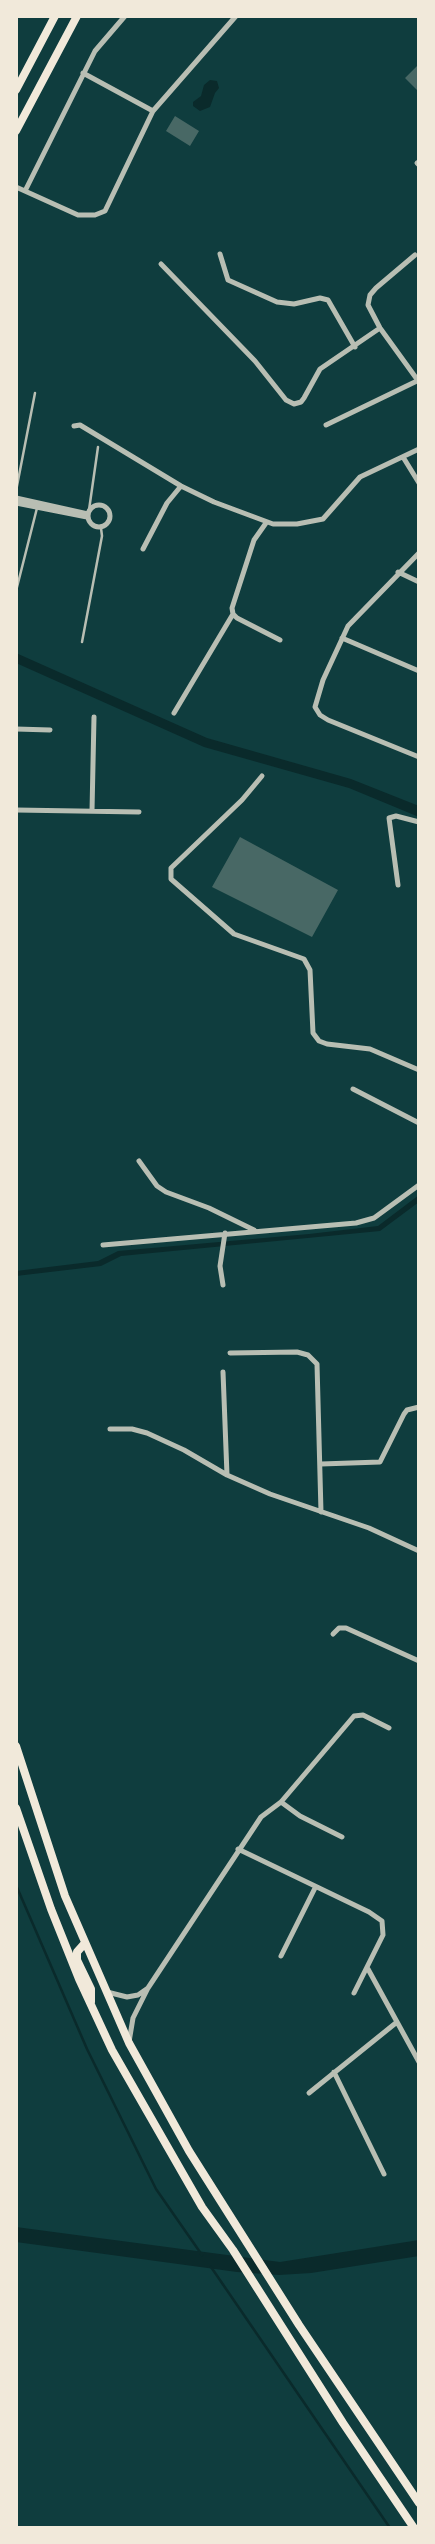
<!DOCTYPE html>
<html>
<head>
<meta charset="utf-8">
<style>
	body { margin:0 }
	#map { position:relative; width:435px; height:2544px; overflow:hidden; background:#0f3d3e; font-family:"Exo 2",sans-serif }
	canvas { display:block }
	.frame { position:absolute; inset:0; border:18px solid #f1e9da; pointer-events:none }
</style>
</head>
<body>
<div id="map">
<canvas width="435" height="2544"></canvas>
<div class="frame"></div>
</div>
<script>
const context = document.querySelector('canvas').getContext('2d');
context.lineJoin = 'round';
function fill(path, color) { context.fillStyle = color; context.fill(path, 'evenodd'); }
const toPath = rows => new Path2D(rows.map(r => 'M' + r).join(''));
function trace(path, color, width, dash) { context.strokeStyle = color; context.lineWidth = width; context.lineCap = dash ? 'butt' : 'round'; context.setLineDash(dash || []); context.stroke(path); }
const water = toPath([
	[210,80,217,81,219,88,215,93,210,107,200,111,193,106,193,102,201,96,204,85],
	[16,653,207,738,351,779,419,806,419,817,349,788,204,747,16,663],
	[419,1195,419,1202,380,1231,121,1256,101,1266,16,1276,16,1271,98,1261,118,1251,309,1234,378,1226],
	[16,2227,280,2262,419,2240,419,2256,311,2273,279,2275,237,2272,16,2242]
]);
const stream = toPath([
	[16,1885,87,2049,156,2189,202,2255],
	[211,2267,390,2528]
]);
const building = toPath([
	[419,64,419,92,405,78],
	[175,116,199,131,190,146,166,131],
	[240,837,338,890,312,937,212,887]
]);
const service = toPath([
	[16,491,35,393],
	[89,510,98,447],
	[16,591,37,508],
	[82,642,102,536,101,528]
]);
const minor = toPath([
	[83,73,153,111],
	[417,163,419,165],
	[16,187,78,215,95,215,105,211,153,111,236,16],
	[25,191,95,51,125,16],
	[220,254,228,280,277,302,294,304,320,298,328,300,355,347],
	[415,255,376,288,370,295,368,305,380,328,419,382],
	[161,264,255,361,286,400,294,404,301,402,304,398,320,369,380,328],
	[326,425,419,380],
	[74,426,80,425,181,486,214,502,273,524,297,524,323,519,360,477,419,449],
	[403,457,419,483],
	[16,498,88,514],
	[16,503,87,517],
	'88 516a11 11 0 1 1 22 0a11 11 0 1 1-22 0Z',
	[266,523,254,540,232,608,233,614,237,618,280,640],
	[143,549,167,503,181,486],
	[419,553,348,626,323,680,315,707,320,715,328,720,419,757],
	[398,572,419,582],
	[342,638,419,671],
	[174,713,233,614],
	[16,729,50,730],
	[262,776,242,800,171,868,171,879,234,934,304,959,310,970,313,1033,319,1041,327,1044,370,1049,419,1070],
	[16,810,139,812],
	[92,811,94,717],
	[398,885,389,818,396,816,419,822],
	[353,1089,419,1123],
	[139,1161,157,1186,166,1192,209,1208,254,1230],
	[103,1245,356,1223,374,1218,419,1185],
	[223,1285,220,1266,225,1233],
	[230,1353,297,1352,308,1355,317,1364,321,1512],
	[223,1372,227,1475],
	[110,1429,132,1429,147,1433,184,1450,227,1475,270,1494,369,1528,419,1551],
	[321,1464,380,1462,404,1414,407,1410,419,1407],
	[333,1634,339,1628,346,1628,419,1661],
	[281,1802,300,1816,342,1837],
	[238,1849,369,1912,382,1921,383,1935,354,1993],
	[281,1956,315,1888],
	[368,1969,419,2062],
	[107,1992,127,1997,138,1995,148,1988],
	[129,2042,133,2018,148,1988,261,1817,281,1802,354,1716,363,1715,389,1728],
	[334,2072,384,2174],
	[309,2093,397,2022]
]);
const primary = toPath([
	[16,90,55,16],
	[16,131,77,16],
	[16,1746,65,1896,129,2043,189,2151,299,2325,419,2503],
	[16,1808,51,1909,79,1979,112,2050,202,2207,233,2250,343,2423,414,2528],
	[85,1943,77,1952,77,1960,91,1989,91,2002]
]);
fill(water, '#0a2a2b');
trace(stream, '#0a2a2b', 2.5);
fill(building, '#486865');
trace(service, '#b8beb3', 2.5);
trace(minor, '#b8beb3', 5);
trace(primary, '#f1e9da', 8);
</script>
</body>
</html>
